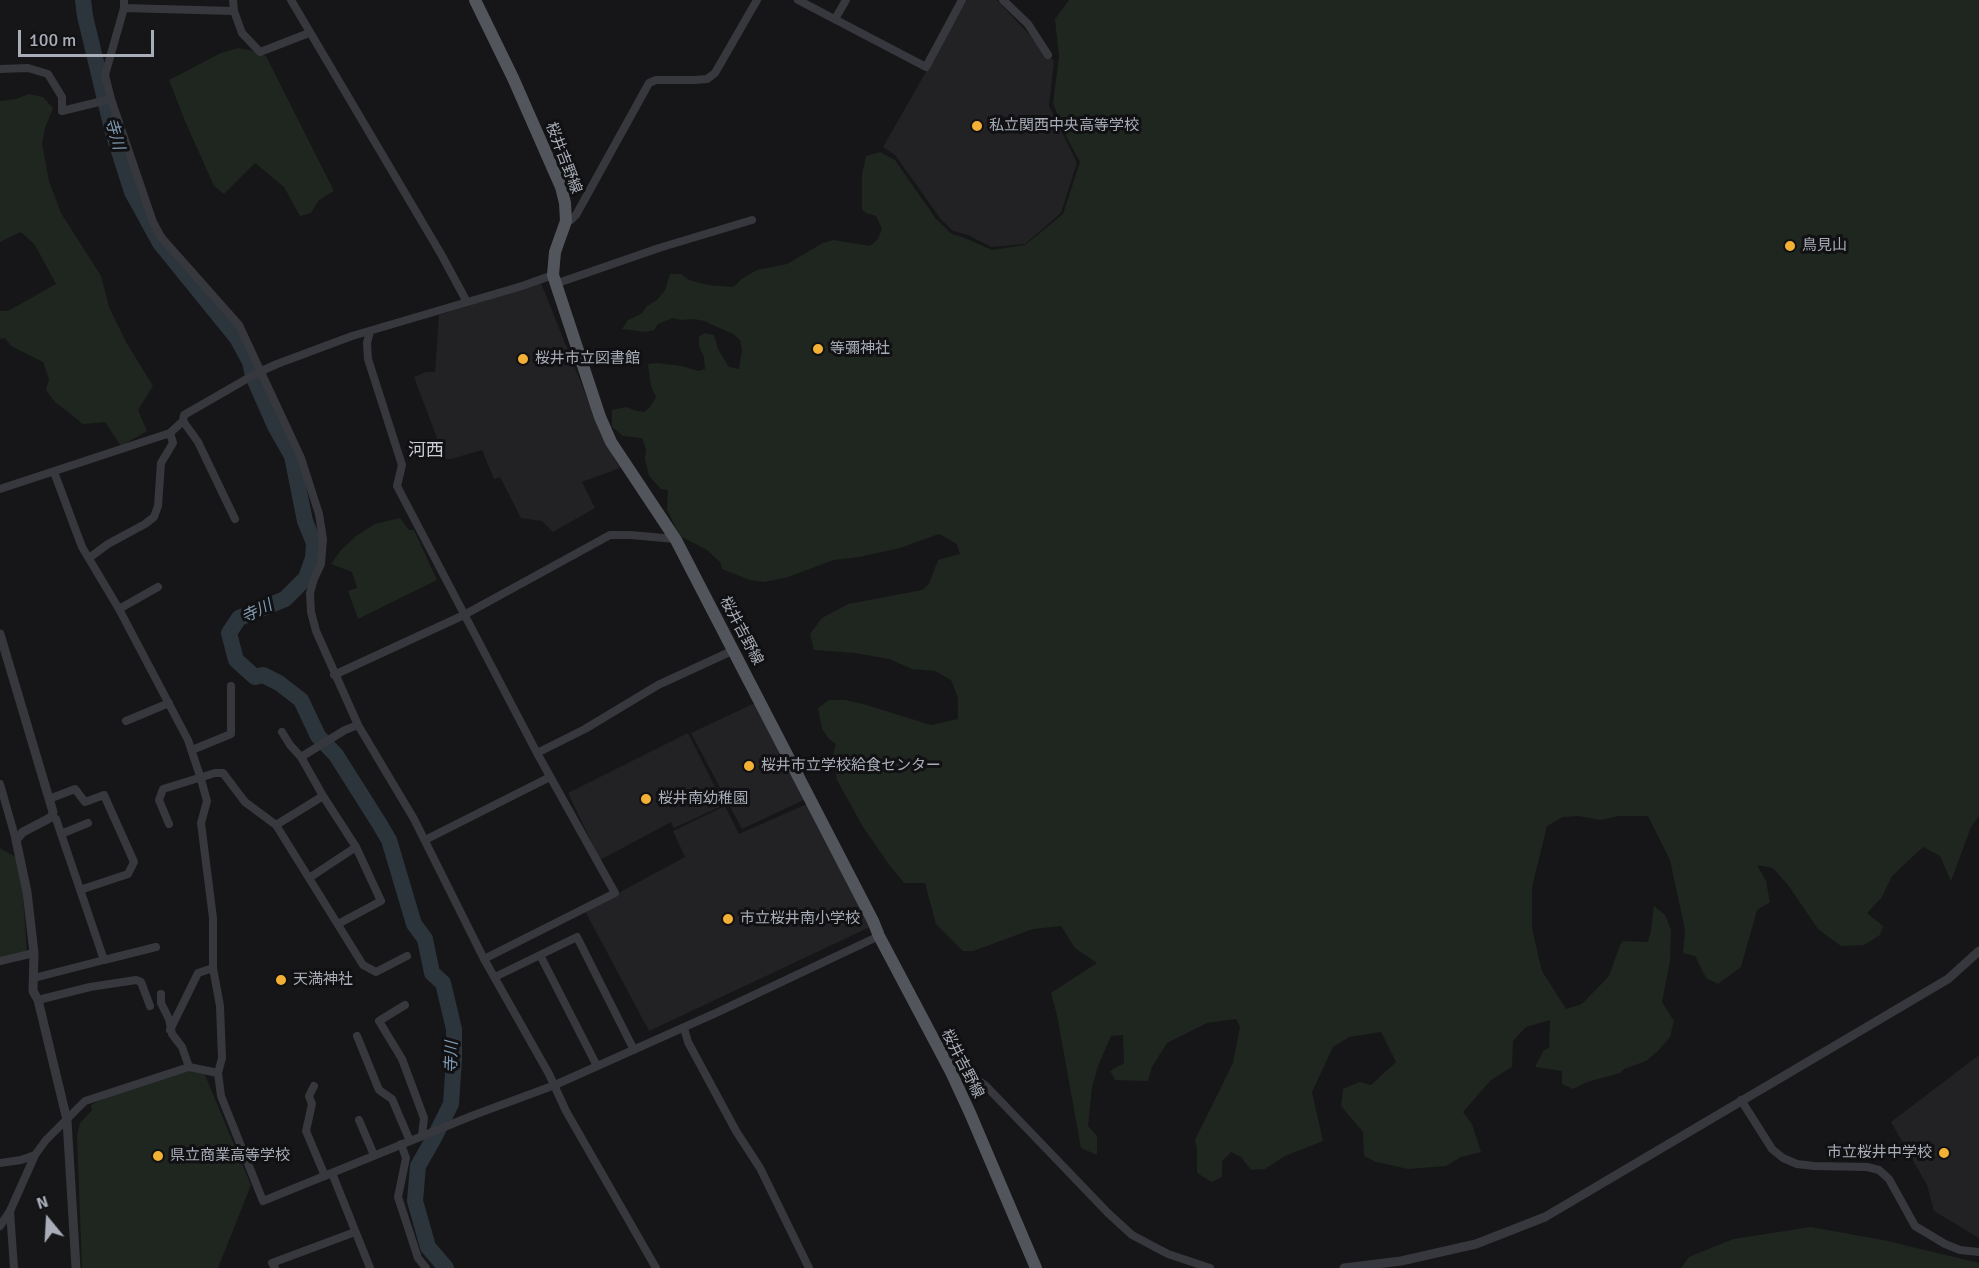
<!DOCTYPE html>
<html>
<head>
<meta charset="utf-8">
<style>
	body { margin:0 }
	#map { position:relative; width:1979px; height:1268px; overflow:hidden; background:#161618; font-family:Signika,sans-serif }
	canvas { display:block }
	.north { position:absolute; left:18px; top:1190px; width:60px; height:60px; -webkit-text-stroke:4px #111113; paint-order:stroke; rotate:342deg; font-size:16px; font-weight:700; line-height:24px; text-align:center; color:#a8adb8 }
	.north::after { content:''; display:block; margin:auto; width:21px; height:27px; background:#a8adb8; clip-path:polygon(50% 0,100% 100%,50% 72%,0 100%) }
	.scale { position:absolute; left:18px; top:30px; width:136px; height:27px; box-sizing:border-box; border:3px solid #a8adb8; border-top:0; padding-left:8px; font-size:18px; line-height:21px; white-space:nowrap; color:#a8adb8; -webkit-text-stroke:4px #111113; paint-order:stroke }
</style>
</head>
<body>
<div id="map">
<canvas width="1979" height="1268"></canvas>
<div class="north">N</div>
<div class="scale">100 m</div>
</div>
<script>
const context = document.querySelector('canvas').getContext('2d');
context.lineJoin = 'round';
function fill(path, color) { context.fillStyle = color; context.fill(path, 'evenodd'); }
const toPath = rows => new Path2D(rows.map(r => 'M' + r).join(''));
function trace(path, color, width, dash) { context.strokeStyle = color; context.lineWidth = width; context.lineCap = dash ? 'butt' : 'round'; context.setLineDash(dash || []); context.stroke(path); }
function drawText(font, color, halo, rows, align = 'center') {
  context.font = font + ' Signika,"Noto Sans JP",sans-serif'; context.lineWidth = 6; context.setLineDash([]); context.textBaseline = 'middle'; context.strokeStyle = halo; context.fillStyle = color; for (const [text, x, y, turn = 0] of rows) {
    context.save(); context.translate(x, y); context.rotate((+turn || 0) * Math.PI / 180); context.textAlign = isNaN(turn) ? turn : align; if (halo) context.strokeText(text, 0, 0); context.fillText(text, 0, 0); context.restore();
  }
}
const built = toPath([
	[967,0,997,0,1054,61,1049,106,1077,163,1061,213,1025,244,991,247,968,235,953,231,940,218,895,155,883,147],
	[541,283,603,438,620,468,582,482,595,508,553,532,542,521,521,518,500,477,494,479,482,450,451,459,446,459,443,454,414,377,426,372,435,372,439,315],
	[757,702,806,799,742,829,691,733],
	[688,733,724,805,674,828,671,822,600,860,568,793],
	[807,804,870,927,649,1031,585,911,685,857,673,831,725,806,739,834],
	[1979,1055,1979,1238,1934,1211,1927,1185,1891,1122]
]);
const green = toPath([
	[1069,0,1979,0,1979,816,1971,827,1951,881,1940,856,1923,847,1892,876,1882,897,1867,913,1883,926,1880,935,1864,945,1841,946,1818,929,1788,885,1773,868,1757,865,1766,881,1770,902,1757,910,1741,967,1718,984,1706,978,1695,956,1683,953,1685,930,1670,860,1648,816,1619,816,1601,820,1578,816,1563,817,1547,826,1532,887,1532,929,1542,971,1566,1009,1582,1004,1609,976,1620,945,1623,941,1648,942,1651,930,1654,906,1665,915,1671,930,1670,961,1662,1002,1674,1021,1670,1037,1658,1051,1646,1061,1624,1069,1620,1073,1587,1082,1573,1089,1562,1084,1562,1071,1535,1067,1544,1050,1549,1048,1550,1020,1526,1027,1513,1041,1512,1067,1491,1080,1463,1112,1472,1124,1481,1152,1461,1157,1446,1166,1408,1169,1376,1162,1364,1156,1363,1132,1341,1106,1343,1089,1359,1082,1371,1085,1396,1062,1381,1032,1349,1037,1333,1047,1312,1092,1323,1141,1285,1156,1265,1169,1251,1170,1241,1157,1231,1152,1222,1161,1222,1177,1212,1182,1197,1173,1197,1149,1195,1140,1233,1063,1240,1027,1236,1019,1207,1023,1167,1043,1152,1067,1148,1081,1115,1080,1110,1071,1124,1063,1123,1035,1111,1036,1098,1066,1092,1087,1088,1126,1097,1136,1097,1155,1081,1148,1057,1015,1051,993,1097,963,1075,948,1061,926,1033,929,973,951,963,951,936,924,925,883,904,883,890,866,863,827,837,780,833,754,836,744,829,739,822,729,818,708,829,700,845,700,863,704,931,725,958,719,958,698,951,680,935,671,912,669,889,659,855,653,814,650,810,634,822,618,848,604,922,590,929,584,938,560,960,554,957,544,939,534,900,548,859,557,834,560,785,578,763,582,750,580,722,569,720,562,707,550,680,536,667,510,668,490,661,489,649,476,645,459,646,449,642,438,623,436,612,427,612,410,626,407,637,411,644,412,650,407,656,397,651,386,648,364,657,363,681,366,699,371,705,369,704,357,699,346,699,337,704,333,714,335,718,349,729,367,739,369,742,350,740,340,733,334,704,321,694,319,681,320,673,318,658,324,654,330,646,332,622,329,628,320,641,314,647,306,657,300,665,290,670,274,681,274,689,280,708,285,733,287,743,278,757,270,787,264,823,243,834,240,870,246,878,239,882,229,876,216,866,213,862,209,862,175,866,156,880,152,895,160,936,219,952,234,965,238,992,250,1025,245,1063,214,1080,162,1066,136,1053,103,1059,57,1055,19],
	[238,48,254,51,266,56,334,191,319,200,311,213,300,216,284,187,255,163,224,194,214,186,185,121,169,80,221,53],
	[29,94,43,97,53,108,45,128,42,143,49,181,61,213,101,276,109,307,126,342,153,386,138,410,147,431,121,446,105,422,83,424,55,402,46,390,49,379,43,362,11,346,5,338,0,339,0,311,8,311,56,284,35,245,21,232,0,242,0,101,16,99],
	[400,518,409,530,414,530,437,580,358,619,348,591,357,588,352,572,331,564,341,550,356,536,375,524],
	[0,848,19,859,22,881,27,953,0,959],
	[198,1068,205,1075,251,1185,218,1268,82,1268,77,1135,80,1123,92,1110,91,1105,104,1098],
	[1811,1227,1883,1240,1979,1263,1979,1268,1681,1268,1689,1257,1733,1239]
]);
const river = toPath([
	[83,0,85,16,112,129,132,192,160,243,237,338,250,362,253,376,275,426,292,456,305,521,314,543,313,558,306,578,285,599,239,618,229,633,236,660,255,677,263,675,279,683,301,700,318,736,336,755,379,823,389,840,414,924,425,939,432,973,443,983,454,1029,454,1059,451,1104,434,1138,418,1166,415,1201,428,1247,446,1268]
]);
const minor = toPath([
	[124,0,124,8,105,75,111,99,153,222,160,236,239,325,301,458,319,514,323,539,321,564,314,579,310,593,311,612,316,631,358,725,414,819,484,959,549,1074,566,1111,656,1268],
	[233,0,234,11],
	[291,0,441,254,467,302],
	[798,0,926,67,962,0],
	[1003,0,1028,24,1048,55],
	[124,8,234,11,242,33,260,52,309,33],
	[835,19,846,0],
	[0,69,28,68,48,74,62,97,62,111,111,99],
	[566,221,571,220,576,215,649,83,656,80,694,80,707,79,715,73,757,0],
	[555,284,659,248,752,220],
	[370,331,367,343,368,359,402,465,397,486,537,753,615,893,484,959],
	[183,421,198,442,235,519],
	[54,472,82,547,119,609,188,740,200,776,207,801,201,823,213,918,213,968,220,1006,222,1058,218,1073,221,1096,263,1201,474,1115,555,1085,718,1012,879,936],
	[0,489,170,433,183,421,184,415,257,373,277,364,352,336,522,286,553,275],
	[89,558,108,544,145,524,154,517,158,506,161,463,173,443,170,433],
	[119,609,158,587],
	[334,675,464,615,610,535,631,535,675,539],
	[126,721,169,703],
	[282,732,290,745,301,757],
	[192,750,231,734,231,686],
	[537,753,585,729,658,685,734,650],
	[0,784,16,840],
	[323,796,356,847,381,901,338,924],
	[49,799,75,789,85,802,104,795,134,862,128,874,80,890],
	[169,824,159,800,163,789,215,773,223,773,245,802,276,825,323,796,301,757,345,730,358,725],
	[276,825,363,965,376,972,407,956],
	[61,834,88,823],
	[425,840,550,777],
	[309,878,356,847],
	[540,955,577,937,634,1050],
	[104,960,156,947],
	[0,961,34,953],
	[495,977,540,955,597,1066],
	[34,978,104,960,56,819,52,816],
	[161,994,161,1003,169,1019,172,1034,182,1047,189,1067],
	[38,1000,90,987,136,980,141,982,150,1006],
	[405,1005,379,1021,402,1059,424,1118,422,1136],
	[684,1028,688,1042,736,1131,760,1168,809,1268],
	[170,1030,198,973,213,968],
	[357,1036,379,1090,392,1099,410,1141],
	[944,1056,986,1086,1108,1213,1132,1235,1168,1254,1210,1268],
	[314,1086,309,1096,312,1104,306,1131,325,1176],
	[1741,1100,1772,1149,1783,1158,1797,1164,1814,1166,1867,1167,1879,1170,1889,1179,1915,1226,1945,1244,1960,1250,1979,1252],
	[359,1120,374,1155],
	[401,1144,406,1158,398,1197,418,1258,426,1268],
	[0,1163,21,1160,35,1155],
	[332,1173,370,1268],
	[0,1226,10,1211],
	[14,1268,10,1211,35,1155,46,1140,85,1101,189,1067,218,1073],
	[275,1268,272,1263,355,1232]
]);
const tertiary = toPath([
	[0,634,53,812,52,816,48,819,23,832,16,840,27,892,34,953,33,991,38,1000,67,1120,76,1268],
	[1344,1268,1401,1261,1476,1244,1545,1217,1948,979,1979,951]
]);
const primary = toPath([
	[475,0,513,78,561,187,565,203,566,221,555,252,553,275,600,417,611,442,676,540,873,921,879,936,951,1072,970,1113,1036,1268]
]);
const markers = [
	[977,126,6,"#f2b134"],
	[1790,246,6,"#f2b134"],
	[818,349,6,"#f2b134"],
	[523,359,6,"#f2b134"],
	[749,766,6,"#f2b134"],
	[646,799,6,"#f2b134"],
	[728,919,6,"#f2b134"],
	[281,980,6,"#f2b134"],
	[1944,1153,6,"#f2b134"],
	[158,1156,6,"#f2b134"]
];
const poiNames = [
	["私立関西中央高等学校",989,126],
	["鳥見山",1802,246],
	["等彌神社",830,349],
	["桜井市立図書館",535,359],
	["桜井市立学校給食センター",761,766],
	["桜井南幼稚園",658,799],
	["市立桜井南小学校",740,919],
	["天満神社",293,980],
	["市立桜井中学校",1932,1153,"right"],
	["県立商業高等学校",170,1156]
];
const streetNames = [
	["桜井吉野線",563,158,69],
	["桜井吉野線",741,631,62],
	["桜井吉野線",962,1064,63]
];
const waterNames = [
	["寺川",114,134,74],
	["寺川",257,612,-26],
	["寺川",452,1057,-88]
];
const quarterNames = [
	["河西",426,451]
];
fill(built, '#222225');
fill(green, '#1e261f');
trace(river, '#2c353c', 16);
trace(minor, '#37383d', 8);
trace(tertiary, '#37383d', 9);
trace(primary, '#53555c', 12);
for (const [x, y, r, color] of markers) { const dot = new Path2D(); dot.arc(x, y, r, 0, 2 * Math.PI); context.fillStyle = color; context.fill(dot); trace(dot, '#111113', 2); }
drawText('15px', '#a8adb8', '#111113', poiNames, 'left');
drawText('15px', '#a8adb8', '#111113', streetNames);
drawText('italic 16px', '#7f9bb3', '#111113', waterNames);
drawText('18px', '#c9ccd4', '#111113', quarterNames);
</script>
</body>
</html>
